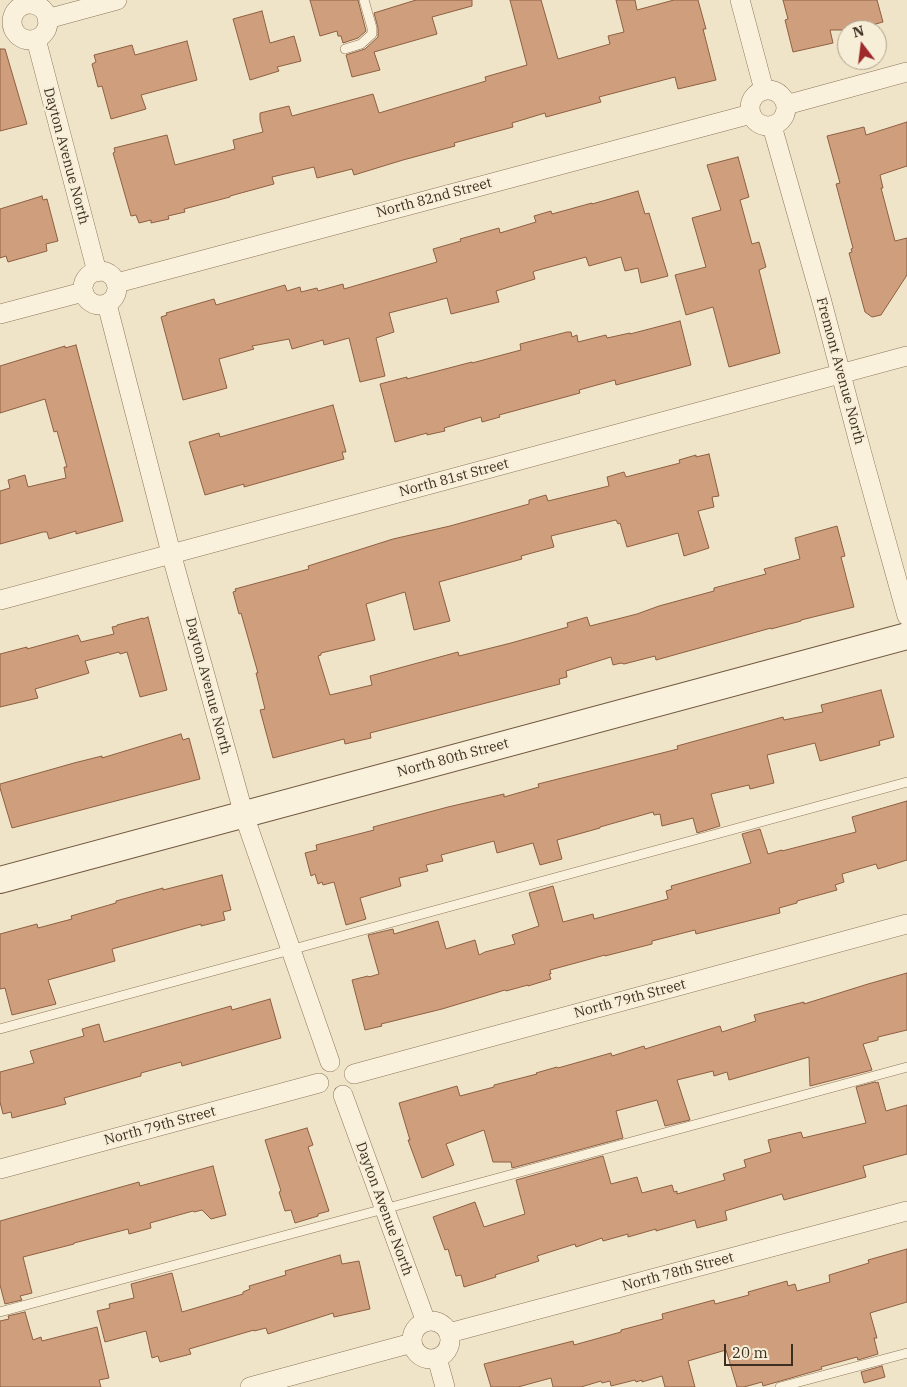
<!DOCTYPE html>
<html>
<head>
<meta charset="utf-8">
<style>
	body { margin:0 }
	#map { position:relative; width:907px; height:1387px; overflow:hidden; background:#f0e4c8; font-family:"IBM Plex Serif",serif }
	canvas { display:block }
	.north { position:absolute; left:837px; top:20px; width:50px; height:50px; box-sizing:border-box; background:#f7eed8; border:1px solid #ada18e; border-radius:50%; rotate:345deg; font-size:14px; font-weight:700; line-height:20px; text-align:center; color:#3d2e20 }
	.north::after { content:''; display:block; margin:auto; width:18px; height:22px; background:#9e2a2b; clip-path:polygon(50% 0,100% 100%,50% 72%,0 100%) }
	.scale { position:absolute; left:724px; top:1344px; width:69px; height:22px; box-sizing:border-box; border:2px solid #3d2e20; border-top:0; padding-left:6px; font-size:15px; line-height:18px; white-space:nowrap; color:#3d2e20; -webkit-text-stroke:4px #f7eed8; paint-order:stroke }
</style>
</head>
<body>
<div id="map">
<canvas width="907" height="1387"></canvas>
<div class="north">N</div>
<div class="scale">20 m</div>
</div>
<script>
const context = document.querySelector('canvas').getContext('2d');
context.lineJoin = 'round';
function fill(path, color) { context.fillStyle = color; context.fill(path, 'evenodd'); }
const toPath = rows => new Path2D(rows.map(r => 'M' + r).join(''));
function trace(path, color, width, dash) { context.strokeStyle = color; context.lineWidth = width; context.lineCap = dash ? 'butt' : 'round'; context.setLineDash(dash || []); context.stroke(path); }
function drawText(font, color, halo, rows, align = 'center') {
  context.font = font + ' "IBM Plex Serif",serif'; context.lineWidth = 5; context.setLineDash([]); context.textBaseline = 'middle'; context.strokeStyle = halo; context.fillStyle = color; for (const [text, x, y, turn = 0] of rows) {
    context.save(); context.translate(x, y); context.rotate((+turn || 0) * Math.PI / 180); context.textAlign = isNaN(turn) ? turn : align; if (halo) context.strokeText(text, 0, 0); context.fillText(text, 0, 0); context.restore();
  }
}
const building = toPath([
	[310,0,358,0,366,31,358,38,343,43,341,36,338,36,337,31,320,36,310,0],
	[416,0,472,0,472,6,432,17,437,34,374,52,380,70,352,77,346,55,365,49,378,37,378,28,374,13,416,0],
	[510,0,541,0,558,59,610,44,608,36,624,32,616,0,635,0,637,10,674,0,698,0,706,29,703,29,716,80,678,89,675,77,599,97,601,102,546,117,545,113,512,123,513,127,454,143,455,146,403,160,354,175,352,169,317,178,314,167,272,177,274,184,230,196,230,197,184,209,185,212,168,216,169,219,151,223,151,220,139,223,136,215,131,216,113,153,115,152,114,148,167,135,175,165,235,149,233,140,263,132,260,120,260,113,289,106,292,116,373,94,379,113,486,81,485,77,527,65,510,0],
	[783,0,877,0,883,22,854,30,830,30,833,43,793,52,785,20,788,19,783,0],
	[262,11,270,43,294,36,301,61,277,67,279,71,250,80,233,19,262,11],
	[187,41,197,80,141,95,146,109,111,119,102,86,98,87,92,64,96,62,94,55,132,45,135,55,187,41],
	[0,49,5,49,27,124,0,131,0,49],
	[907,122,907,166,880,175,883,188,881,188,895,241,907,238,907,275,881,315,872,317,865,312,849,253,852,252,851,249,853,248,836,184,840,183,827,136,864,127,866,135,907,122],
	[738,157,749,197,740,200,752,244,759,242,766,267,759,270,780,353,729,367,713,307,686,315,675,275,706,267,692,218,721,210,707,165,738,157],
	[638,191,645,214,649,213,668,276,641,283,638,268,625,271,621,257,589,266,586,257,535,271,533,272,535,279,496,291,499,302,451,314,447,298,389,313,394,332,376,338,385,376,360,382,349,338,324,345,323,340,292,349,289,339,252,346,254,349,219,359,227,388,183,400,161,317,167,315,166,313,214,299,216,305,285,285,287,291,300,287,301,292,317,288,318,291,343,284,344,289,437,262,433,249,461,241,460,239,499,228,500,233,536,222,534,216,551,211,552,214,592,203,592,204,638,191],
	[42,196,43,200,47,199,58,241,46,244,47,251,8,262,6,256,0,258,0,209,42,196],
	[680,321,691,365,616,385,615,380,579,390,580,393,499,415,500,417,482,422,481,417,444,428,445,431,427,435,427,433,395,442,380,384,407,377,407,379,472,362,472,363,521,350,520,344,567,332,571,332,572,337,577,335,578,342,606,335,607,338,630,333,630,334,680,321],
	[76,345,123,521,76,534,76,531,49,539,47,532,43,532,0,544,0,491,10,488,8,480,25,475,28,487,66,478,64,467,67,467,57,431,54,432,45,399,0,413,0,366,65,346,65,348,76,345],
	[333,405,346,452,342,452,344,459,244,487,244,484,205,495,189,442,219,433,220,437,333,405],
	[709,454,719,496,712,497,714,507,698,511,709,548,684,556,678,533,627,547,620,523,618,524,616,520,551,536,554,547,521,556,522,559,439,582,450,621,414,630,405,592,366,604,375,640,321,653,321,655,318,656,330,695,372,685,370,676,458,652,459,656,511,643,568,627,567,623,587,617,590,626,637,614,659,606,714,591,714,588,766,574,764,569,800,559,795,538,837,526,845,556,841,557,854,607,801,620,801,621,771,629,771,628,656,660,655,656,624,664,621,663,613,665,611,657,566,671,567,677,559,679,560,684,548,687,370,733,371,738,345,744,344,739,273,758,260,710,265,709,256,673,258,673,241,613,239,614,233,592,236,591,235,589,309,569,308,566,393,539,450,526,529,504,529,500,546,495,548,501,609,486,607,477,624,472,626,477,680,463,679,460,696,455,696,457,709,454],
	[148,617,167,690,140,697,127,652,120,654,119,652,85,661,89,673,35,689,38,698,0,707,0,654,27,647,27,649,78,635,81,642,114,634,112,627,117,626,117,625,143,618,143,619,148,617],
	[881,690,894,737,879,741,880,745,820,761,815,743,767,755,774,783,750,789,749,785,711,794,720,826,697,833,693,818,662,826,660,814,654,815,653,812,600,827,600,828,557,840,562,859,540,865,533,843,497,853,494,841,441,855,443,861,426,865,428,871,399,878,401,886,360,898,366,919,346,925,334,882,323,885,322,882,318,884,315,874,311,876,305,853,317,850,316,845,374,830,373,827,448,807,504,794,504,797,539,787,538,784,678,749,677,746,783,717,784,720,823,712,821,705,881,690],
	[181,734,183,740,189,738,200,779,12,828,0,788,0,784,74,763,102,756,102,758,181,734],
	[907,801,907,860,878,869,876,864,842,874,844,882,835,885,837,890,797,901,797,903,779,908,780,913,696,934,695,930,652,941,652,944,605,956,605,955,550,970,551,974,549,974,551,979,528,986,528,985,506,991,505,990,442,1009,381,1024,382,1026,365,1030,352,980,368,976,369,977,379,974,368,935,393,929,394,934,438,921,446,949,475,940,479,955,485,952,515,944,512,935,539,926,529,893,553,886,563,922,593,914,594,919,668,899,666,891,672,889,671,886,751,863,742,834,760,829,768,854,782,850,782,851,856,832,852,817,907,801],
	[222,875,231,910,223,912,225,920,201,926,201,924,112,949,115,961,48,980,56,1004,12,1015,5,988,0,989,0,934,37,924,38,928,72,919,71,916,116,903,116,901,163,888,163,890,222,875],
	[907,973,907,1030,878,1037,878,1040,863,1044,872,1070,810,1086,809,1057,729,1080,727,1072,714,1076,713,1071,677,1080,690,1120,665,1126,657,1100,616,1111,623,1138,512,1168,511,1162,493,1162,484,1130,446,1144,454,1165,422,1178,408,1140,410,1140,399,1103,457,1086,460,1096,494,1087,494,1085,537,1074,536,1073,557,1067,558,1068,611,1053,612,1056,644,1046,645,1049,720,1026,722,1032,756,1021,754,1015,804,1002,804,1004,868,984,907,973],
	[270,999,281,1038,182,1066,181,1062,141,1073,141,1076,64,1098,66,1104,12,1118,11,1112,3,1114,0,1102,0,1072,34,1063,30,1051,84,1036,82,1029,99,1024,104,1042,231,1006,232,1010,270,999],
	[875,1082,876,1083,878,1082,886,1111,907,1105,907,1154,863,1166,866,1177,784,1200,782,1194,725,1211,727,1220,697,1228,695,1220,656,1231,656,1229,628,1237,628,1234,603,1241,602,1238,576,1247,575,1244,537,1256,539,1261,495,1275,496,1277,464,1287,461,1275,456,1276,448,1249,445,1250,433,1217,475,1202,484,1227,525,1214,516,1180,603,1156,611,1184,637,1177,642,1193,672,1185,674,1192,677,1191,677,1194,725,1180,723,1174,746,1167,744,1160,771,1152,768,1140,801,1132,803,1138,866,1123,856,1087,875,1082],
	[307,1128,313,1145,308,1147,329,1211,318,1214,318,1216,295,1223,291,1210,285,1211,279,1192,281,1191,265,1140,307,1128],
	[213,1166,226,1215,211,1219,202,1210,194,1212,193,1211,150,1223,151,1228,129,1234,128,1229,74,1243,74,1244,23,1257,32,1293,20,1296,22,1300,5,1304,0,1285,0,1221,139,1182,140,1186,213,1166],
	[907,1249,907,1302,870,1313,877,1338,874,1338,878,1354,858,1360,857,1357,821,1367,822,1369,763,1386,762,1382,744,1387,737,1387,726,1350,688,1361,695,1387,665,1387,662,1376,642,1382,642,1380,636,1382,635,1380,611,1386,610,1381,602,1383,601,1381,581,1387,553,1387,551,1378,518,1387,491,1387,484,1364,573,1341,574,1345,621,1332,621,1330,663,1319,662,1314,714,1300,715,1304,749,1295,748,1292,787,1281,788,1286,795,1284,797,1291,830,1282,829,1275,869,1263,868,1260,907,1249],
	[340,1255,342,1264,359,1261,370,1309,334,1317,333,1313,268,1334,266,1328,254,1331,254,1330,189,1349,191,1354,160,1362,158,1356,152,1358,146,1331,105,1342,97,1311,110,1308,109,1304,134,1298,131,1284,172,1273,182,1312,243,1294,243,1292,250,1289,249,1286,286,1275,285,1271,340,1255],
	[25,1312,33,1340,41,1337,42,1341,97,1327,109,1378,99,1380,101,1387,0,1387,0,1321,9,1319,8,1316,25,1312],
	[882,1366,885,1377,864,1383,861,1372,882,1366]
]);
const lane = toPath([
	[345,49,361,44,372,34,372,28,364,0],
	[0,1029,907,782],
	[0,1312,410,1202,907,1067],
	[780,1387,907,1353]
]);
const street = toPath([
	[740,0,764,90],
	'12 22a18 18 0 1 1 36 0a18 18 0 1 1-36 0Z',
	[47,19,117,0],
	[36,39,97,272],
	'750 108a18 18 0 1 1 36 0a18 18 0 1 1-36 0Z',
	[786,105,907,72],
	[772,126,822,302,862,454,907,616],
	'83 288a17 17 0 1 1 34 0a17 17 0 1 1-34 0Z',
	[117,283,751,114],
	[107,304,171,553,244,815,330,1062],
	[0,314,83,292],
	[0,600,907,356],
	[354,1074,907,924],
	[343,1095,426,1322],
	[0,1169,319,1083],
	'412 1340a19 19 0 1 1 38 0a19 19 0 1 1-38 0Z',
	[449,1333,907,1211],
	[437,1358,445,1387],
	[250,1387,412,1343]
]);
const secondary = toPath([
	[0,880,907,636]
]);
const streetNames = [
	["Dayton Avenue North",66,156,75],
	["North 82nd Street",434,198,-15],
	["Fremont Avenue North",840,371,75],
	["North 81st Street",454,478,-15],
	["Dayton Avenue North",208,686,75],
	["North 80th Street",453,758,-15],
	["North 79th Street",630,999,-15],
	["North 79th Street",160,1126,-15],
	["Dayton Avenue North",384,1209,70],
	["North 78th Street",678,1272,-15]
];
fill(building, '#cf9f7d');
trace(building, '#8d5f41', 1);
trace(lane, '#8d765c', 10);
trace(street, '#8d765c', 20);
trace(secondary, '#6f573f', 28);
trace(lane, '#faf1dc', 9);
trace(street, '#faf1dc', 19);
trace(secondary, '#faf1dc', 26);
drawText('14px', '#3d2e20', '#f7eed8', streetNames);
</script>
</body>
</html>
